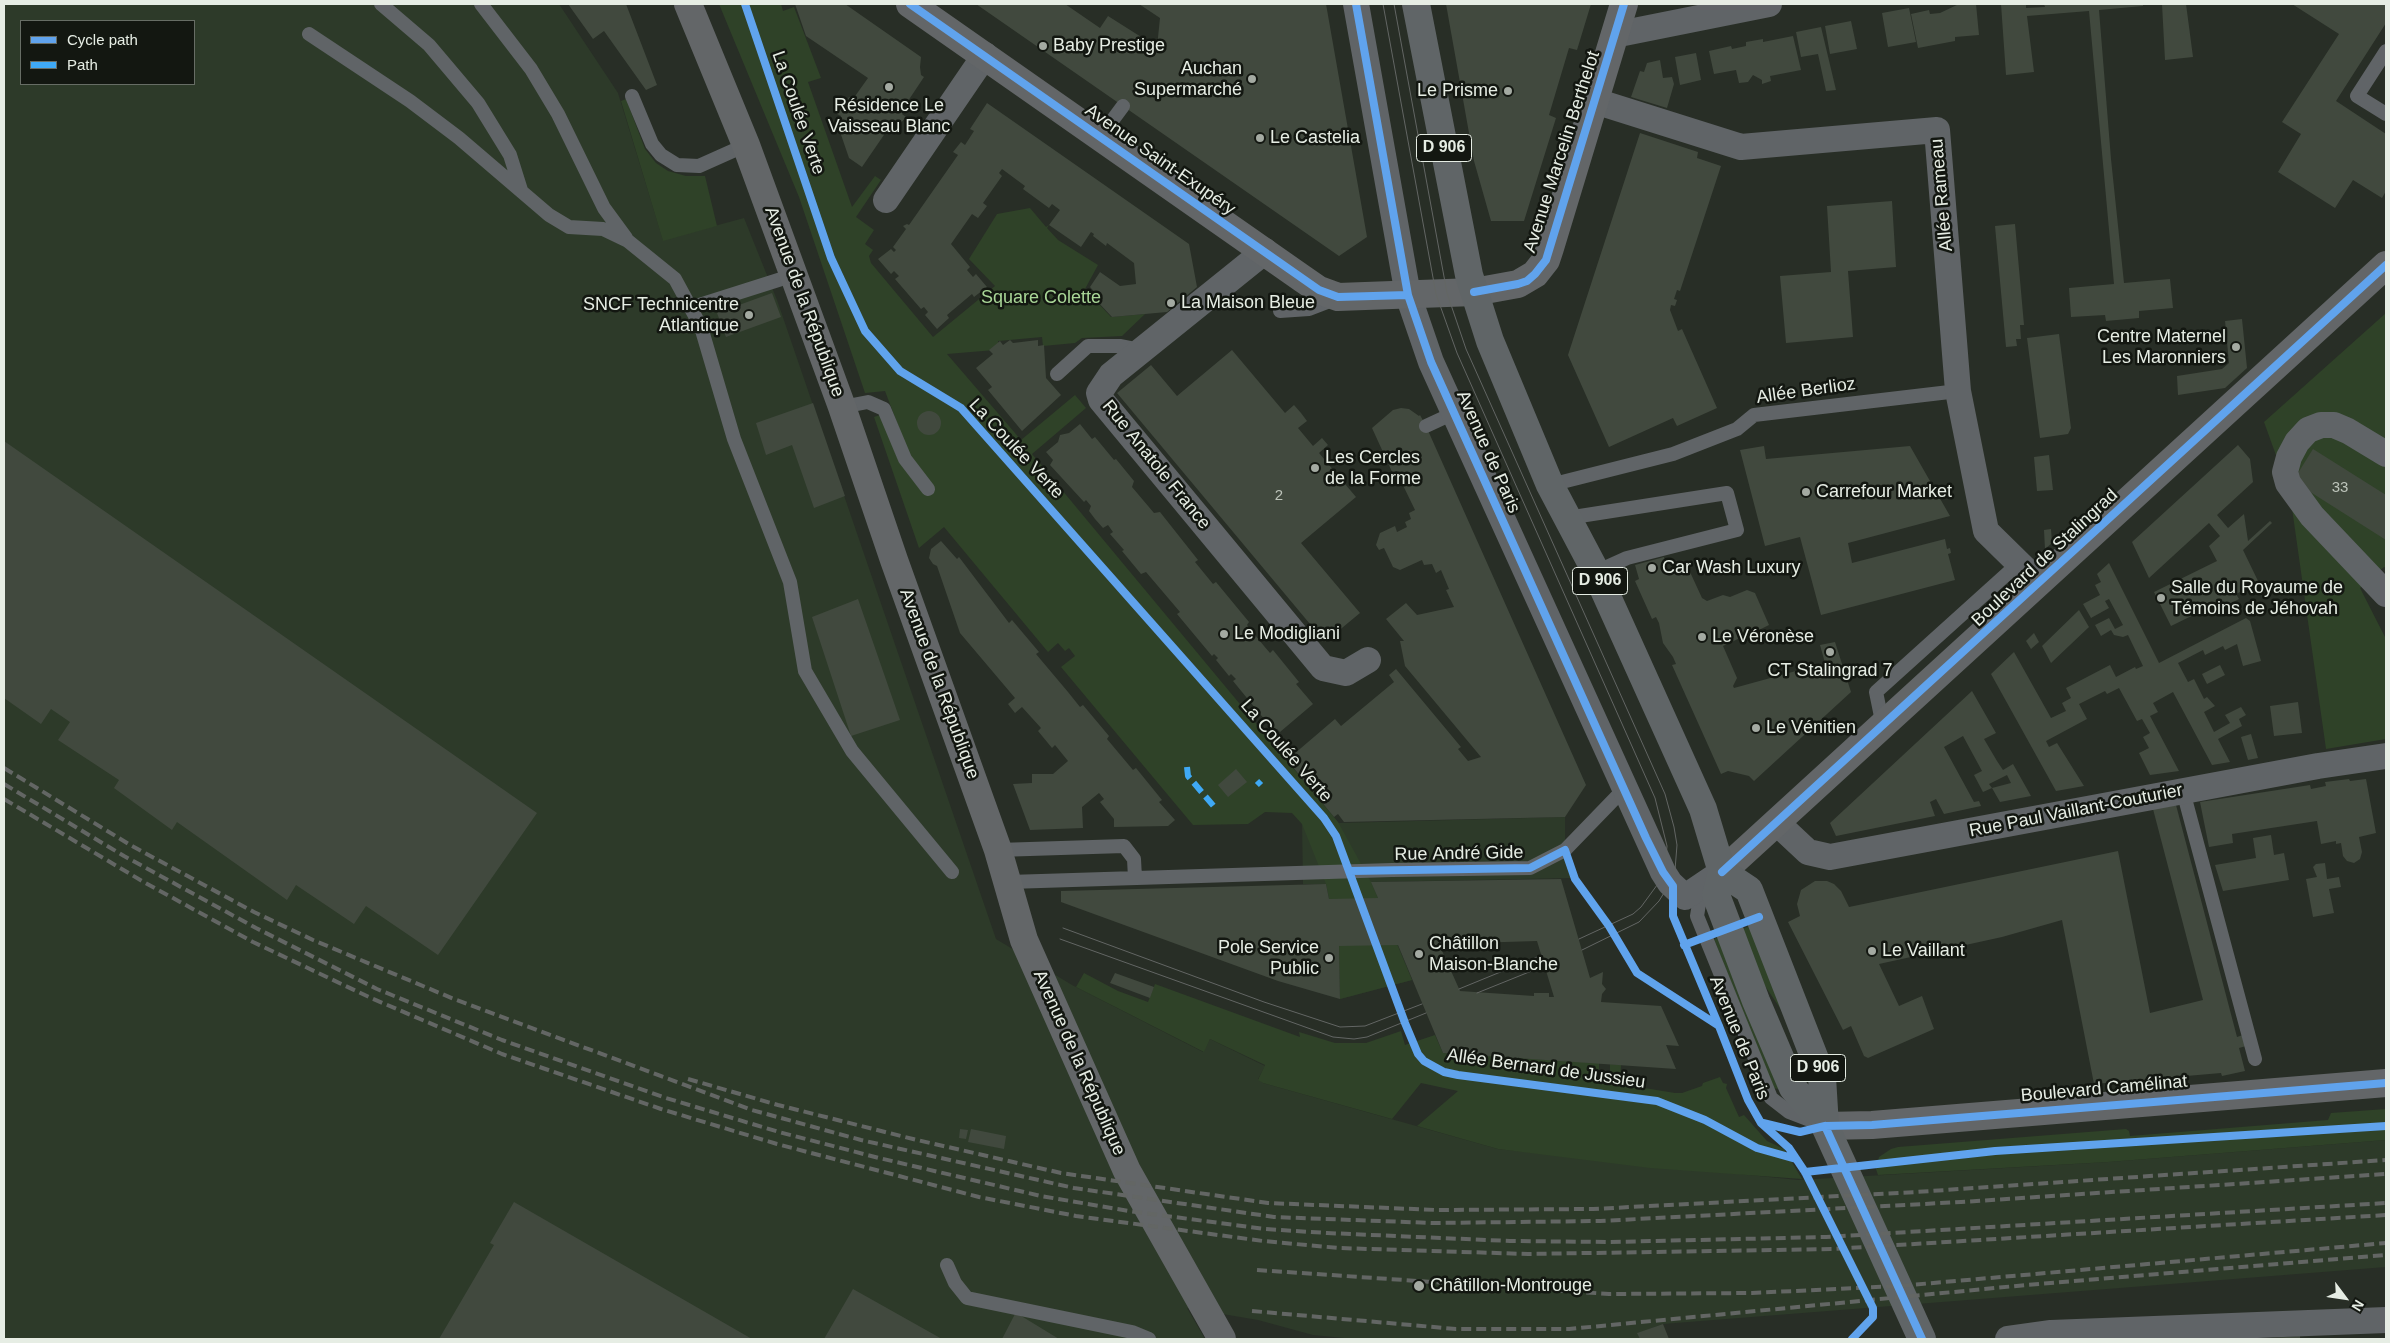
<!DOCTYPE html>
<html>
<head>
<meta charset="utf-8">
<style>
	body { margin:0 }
	#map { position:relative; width:2390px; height:1343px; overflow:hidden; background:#282e26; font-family:Helvetica,sans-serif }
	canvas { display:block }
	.frame { position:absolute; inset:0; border:5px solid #e6ede4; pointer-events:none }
	.legend { position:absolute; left:20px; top:20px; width:175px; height:65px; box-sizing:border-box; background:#131711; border:1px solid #676d65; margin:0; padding:6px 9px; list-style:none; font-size:15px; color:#e6ede4 }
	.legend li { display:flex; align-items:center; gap:10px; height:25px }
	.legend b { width:25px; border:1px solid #676d65 }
	.north { position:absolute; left:2320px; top:1273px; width:50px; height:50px; -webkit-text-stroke:4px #131711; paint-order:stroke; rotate:121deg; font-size:14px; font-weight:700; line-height:20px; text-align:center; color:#e6ede4 }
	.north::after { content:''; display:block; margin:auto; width:18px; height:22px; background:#e6ede4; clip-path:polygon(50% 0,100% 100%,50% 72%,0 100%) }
</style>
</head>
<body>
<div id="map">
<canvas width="2390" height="1343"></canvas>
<div class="frame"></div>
<ul class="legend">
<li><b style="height:6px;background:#60a3ed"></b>Cycle path</li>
<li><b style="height:6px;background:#3fa9f5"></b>Path</li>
</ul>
<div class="north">N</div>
</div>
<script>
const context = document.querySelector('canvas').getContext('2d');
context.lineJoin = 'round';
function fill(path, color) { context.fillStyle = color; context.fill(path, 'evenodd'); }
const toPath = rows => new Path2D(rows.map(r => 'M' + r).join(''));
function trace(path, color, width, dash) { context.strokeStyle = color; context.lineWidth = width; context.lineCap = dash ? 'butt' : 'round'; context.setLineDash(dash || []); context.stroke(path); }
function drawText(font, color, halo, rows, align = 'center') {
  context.font = font + ' Helvetica,sans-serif'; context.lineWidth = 5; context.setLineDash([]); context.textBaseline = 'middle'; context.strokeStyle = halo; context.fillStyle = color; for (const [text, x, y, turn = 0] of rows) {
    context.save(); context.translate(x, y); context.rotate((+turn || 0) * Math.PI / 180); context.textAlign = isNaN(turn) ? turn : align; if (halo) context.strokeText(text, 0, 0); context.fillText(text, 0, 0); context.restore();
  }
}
const built = toPath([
	[4,4,559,4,618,93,663,240,744,218,777,300,996,939,1072,985,1203,1052,1210,1039,1265,1066,1258,1079,1263,1083,1498,1149,1798,1180,2108,1162,2386,1140,2386,1267,1663,1324,1638,1333,1640,1339,1354,1339,1313,1335,1258,1320,1187,1308,1205,1339,4,1339],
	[21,21,194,21,194,84,21,84],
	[1565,817,1565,850,1571,878,1372,882,1412,980,1340,999,1339,946,1326,884,1303,884,1302,824]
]);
const green = toPath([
	[719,4,781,4,783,11,794,7,821,78,808,82,852,207,875,176,881,180,856,217,874,230,865,244,873,250,869,256,871,263,933,337,995,286,969,259,997,214,1030,208,1046,227,1049,225,1047,228,1058,240,1098,265,1085,289,1111,317,1145,314,1122,336,1082,338,1075,343,1043,346,1042,337,998,341,998,347,995,350,947,354,1021,440,1075,395,1086,408,1032,454,1338,822,1371,882,1412,980,1340,999,1339,946,1326,884,1302,824,1292,813,1265,812,1248,824,1193,825,1061,667,1075,656,1069,648,1065,651,1058,643,1048,652,944,527,919,548,874,417,880,415,899,462,923,493,910,457,885,391,865,393,799,197],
	[626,99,645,149,656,163,668,171,686,176,705,176,717,226,663,241,621,101],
	[2386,313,2386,568,2384,567,2360,588,2386,639,2386,739,2326,749,2290,494,2264,422],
	[1752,925,1782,1011,1761,980,1740,930],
	[1720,937,1780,1086,1778,1089,1773,1088,1714,939],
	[1084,973,1118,991,1148,1002,1155,984,1300,1037,1299,1032,1335,1043,1366,1043,1401,1031,1405,1045,1435,1035,1443,1053,1599,1063,1599,1072,1610,1073,1610,1064,1621,1065,1620,1084,1675,1093,1682,1093,1702,1086,1703,1083,1720,1077,1723,1083,1727,1084,1726,1088,1739,1117,1744,1115,1767,1141,1784,1149,1802,1179,1650,1168,1498,1149,1417,1126,1458,1091,1421,1083,1392,1119,1263,1083,1258,1080,1265,1065,1210,1039,1204,1052,1076,987],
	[2386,1109,2386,1140,2108,1162,1878,1175,1876,1169,1879,1157,1891,1149,1898,1147,2126,1129,2129,1131,2130,1136,2328,1120,2331,1113]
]);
const building = toPath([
	[568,4,626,4,657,85,646,90,604,31,593,39],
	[795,4,845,4,921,57,920,67,921,75,924,77,906,104,908,105,902,114,906,117,900,124,896,122,890,131,888,129,862,167,849,158,837,123,841,116,837,114,849,97,853,99,868,78,806,36],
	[976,4,1065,4,1100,28,1108,16,1157,47,1160,18,1139,4,1326,4,1367,237,1339,256],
	[1446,4,1591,4,1577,50,1569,48,1549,115,1556,118,1524,221,1491,221,1474,161],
	[1959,4,1976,4,1979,35,1955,37,1955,41,1918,48,1911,14,1929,10,1930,14,1940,13],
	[2001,4,2026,4,2026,8,2045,7,2044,4,2143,4,2143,6,2099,10,2111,159,2124,283,2170,279,2173,308,2139,311,2139,318,2106,321,2105,315,2071,317,2069,288,2114,284,2089,11,2027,16,2034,72,2006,75],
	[2162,4,2186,4,2193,57,2165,60],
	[2292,4,2386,4,2386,23,2336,101,2386,134,2386,191,2382,198,2353,180,2335,208,2278,172,2301,134,2282,122,2339,34],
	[1909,8,1916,42,1888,47,1882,13],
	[1851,21,1857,49,1830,54,1825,26],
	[1821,27,1836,90,1826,91,1818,54,1801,57,1796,32],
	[1793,36,1801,70,1770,76,1771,81,1762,84,1762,80,1753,75,1748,82,1739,83,1736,70,1714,74,1709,51,1731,46,1732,49,1746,46,1746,42,1763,39,1763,42],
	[1696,53,1701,80,1680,85,1675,57],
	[1660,60,1663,78,1672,77,1674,84,1667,108,1631,97,1640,71,1644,72,1647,63],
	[987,103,1189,244,1197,287,1167,312,1112,317,1096,300,1098,296,1090,287,1100,272,1120,286,1136,284,1134,263,1107,243,1106,246,1093,236,1094,234,1091,232,1081,247,1049,225,1060,210,1052,204,1049,208,1023,189,1025,186,1002,169,999,173,1002,176,983,203,987,206,978,218,972,214,951,244,970,267,967,270,973,277,976,274,987,287,974,297,972,294,947,315,949,318,937,329,925,315,928,312,924,307,921,309,895,279,899,276,894,271,891,274,878,259,891,249,894,252,896,250,893,247,906,229,903,226,907,224,909,225,958,155,953,152,961,142,965,145,974,131,970,129],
	[1640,133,1698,152,1697,158,1721,166,1680,291,1677,290,1674,299,1677,300,1675,306,1671,305,1670,310,1678,331,1682,329,1717,408,1677,426,1673,418,1609,447,1568,355],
	[1892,201,1896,267,1848,271,1853,337,1786,343,1780,276,1831,272,1827,206],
	[2015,224,2024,325,2020,325,2021,339,2016,339,2017,346,2006,347,1995,226],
	[772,293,781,317,726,337,717,313],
	[2242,319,2247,368,2225,388,2178,395,2177,376,2222,369,2229,363,2225,321],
	[2059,334,2071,428,2068,434,2040,438,2027,338],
	[1010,340,1013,343,1038,340,1038,346,1044,345,1046,378,1061,395,1022,431,988,390,992,387,976,368,993,354,989,350,1000,341,1003,345],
	[1232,350,1285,413,1294,405,1301,413,1307,421,1298,428,1313,446,1322,438,1328,445,1319,453,1356,497,1301,543,1360,613,1325,642,1117,393,1151,365,1177,396],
	[813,403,845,496,814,508,792,445,766,455,756,423],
	[1401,408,1409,409,1419,416,1420,415,1426,426,1586,785,1565,817,1344,822,1338,814,1334,817,1287,760,1335,719,1341,726,1394,682,1389,675,1396,669,1461,747,1458,749,1468,761,1481,757,1405,666,1400,641,1404,641,1386,619,1406,603,1417,615,1454,607,1446,590,1449,589,1441,570,1436,573,1432,564,1424,565,1422,560,1400,570,1393,567,1384,548,1379,550,1376,545,1380,533,1395,526,1397,532,1407,527,1405,522,1411,519,1409,513,1415,510,1397,473,1393,474,1372,428,1393,410],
	'917 423a12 12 0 1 1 24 0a12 12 0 1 1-24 0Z',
	[1080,424,1092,439,1095,437,1114,460,1116,459,1134,481,1132,487,1154,513,1160,512,1198,560,1195,562,1213,584,1216,582,1249,622,1247,625,1264,646,1270,653,1273,650,1299,682,1296,684,1313,704,1280,732,1277,729,1274,731,1233,681,1236,679,1231,674,1229,676,1216,660,1218,658,1214,654,1212,656,1177,614,1180,612,1146,572,1141,574,1122,551,1124,550,1110,534,1113,532,1108,525,1103,528,1095,519,1089,511,1091,506,1086,500,1084,502,1050,465,1053,460,1046,452,1058,442,1060,435,1069,433],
	[4,441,537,813,438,955,366,906,354,924,296,885,287,900,177,822,172,830,114,788,119,780,58,740,70,722,51,709,41,724,4,698],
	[2238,445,2250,459,2253,482,2217,515,2228,528,2244,514,2248,541,2270,521,2272,523,2243,550,2259,583,2236,594,2239,599,2216,611,2214,605,2171,626,2154,592,2217,561,2209,546,2220,536,2209,523,2149,578,2132,542],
	[1764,446,1766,459,1910,446,1950,516,1848,543,1852,563,1945,539,1947,549,1950,548,1951,553,1948,554,1955,580,1821,615,1800,537,1765,546,1740,450],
	[2313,449,2386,495,2386,540,2293,481],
	[2049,455,2053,490,2037,491,2034,457],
	[2051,529,2052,543,2045,549,2044,530],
	[941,541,957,559,959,557,1009,623,1012,620,1039,652,1036,654,1068,692,1080,707,1083,705,1109,736,1107,739,1133,770,1136,768,1162,800,1159,802,1175,820,1168,826,1114,827,1114,819,1100,802,1104,799,1099,793,1082,807,1083,828,1030,830,1013,784,1032,783,1032,774,1053,774,1068,761,1055,745,1052,748,1038,731,1041,728,1022,707,1015,713,1008,704,1015,698,960,633,937,566,933,564,929,558,931,549],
	[1664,557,1668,572,1681,568,1690,572,1702,598,1707,601,1723,595,1730,597,1747,590,1755,593,1769,625,1753,633,1751,637,1742,641,1738,639,1723,646,1737,678,1733,686,1734,688,1825,663,1820,645,1835,642,1851,692,1754,781,1749,776,1728,771,1721,774,1672,665,1676,664,1673,657,1663,643,1659,623,1656,617,1652,619,1635,581,1639,579,1635,565],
	[2109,563,2159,663,2246,618,2250,621,2261,661,2243,666,2237,644,2225,650,2223,646,2205,655,2203,650,2178,663,2188,682,2194,679,2204,699,2207,697,2215,706,2204,712,2214,732,2230,723,2225,715,2241,707,2246,715,2239,719,2242,726,2218,739,2230,762,2212,765,2173,692,2153,703,2158,712,2150,716,2179,771,2150,775,2139,753,2149,748,2143,737,2150,733,2142,719,2137,721,2119,688,2107,694,2105,691,2079,704,2087,719,2046,741,2049,747,2057,743,2084,786,2056,791,1991,674,2014,652,2051,718,2066,711,2062,703,2071,698,2066,688,2110,665,2116,677,2135,667,2136,669,2143,666,2128,635,2123,637,2114,635,2111,630,2101,636,2095,625,2109,618,2115,629,2123,625,2109,599,2105,601,2109,608,2091,618,2083,604,2100,595,2095,585,2101,582,2097,574],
	[858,599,900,720,851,736,812,617],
	[2079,610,2089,627,2051,663,2042,646],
	[2034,633,2039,642,2031,649,2026,641],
	[2220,665,2225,675,2207,684,2202,674],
	[1972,691,1996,733,1984,739,1997,761,2003,770,2013,764,2031,796,2000,802,1992,788,2011,783,2007,775,1989,784,1992,788,1983,792,1974,775,1982,771,1963,736,1944,747,1974,802,1979,801,1981,806,1944,814,1936,799,1930,802,1935,816,1836,836,1830,823],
	[2298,702,2302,733,2274,736,2270,706],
	[2251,734,2258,758,2248,760,2241,737],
	[1236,769,1247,782,1228,797,1218,785],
	[2349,779,2350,781,2366,779,2376,833,2359,837,2362,852,2360,859,2354,863,2347,861,2343,856,2341,843,2336,844,2336,841,2321,844,2317,821,2232,834,2233,843,2209,847,2200,802,2310,785,2311,789,2326,786,2325,782],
	[2176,805,2237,1037,2243,1035,2246,1046,2239,1048,2245,1071,2222,1076,2221,1073,2094,1084,2062,920,2002,937,1879,964,1899,1006,1922,996,1934,1029,1868,1058,1864,1056,1851,1026,1843,1030,1788,922,1800,916,1797,904,1801,890,1815,881,1827,881,1834,884,1841,891,1849,907,2118,851,2150,1013,2203,1000,2153,809],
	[2271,835,2274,855,2284,853,2289,880,2223,891,2215,865,2256,858,2253,838],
	[2325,863,2327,879,2339,877,2341,887,2329,889,2334,913,2313,917,2306,879,2317,877,2313,867,2316,864],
	[1561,879,1590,978,1603,972,1602,984,1606,989,1602,994,1601,1002,1661,1006,1679,1046,1666,1045,1676,1069,1443,1053,1398,945,1339,946,1340,999,1278,981,1061,902,1061,891,1326,884,1329,899,1378,898,1371,882],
	[1537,941,1554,997,1549,997,1549,993,1534,993,1534,996,1460,991,1439,944,1463,943,1464,948,1468,950,1472,947,1472,943],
	[1115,973,1154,987,1150,998,1110,983],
	[960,1129,968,1130,966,1139,959,1138],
	[971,1129,1006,1136,1004,1149,968,1142],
	[514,1202,752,1339,439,1339,494,1245,490,1243],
	[853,1289,942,1339,824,1339],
	[1015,1314,1018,1314,1059,1339,1002,1339],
	[1663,1324,1669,1339,1640,1339,1637,1333],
	[2300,1336,2300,1339,2271,1339,2271,1338]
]);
const lane = toPath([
	[381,4,429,45,478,103,510,155,521,190],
	[481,4,531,69,558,114,604,208,626,238],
	[309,34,410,101,459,138,549,215,569,227,603,229,628,241,675,279,701,327,734,439,790,582,805,671,852,751,952,872],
	[2386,51,2357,96,2386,114],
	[632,96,652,144,661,155,677,165,699,166,746,145],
	[1100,137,1123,106],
	[690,308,794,275],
	[1280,311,1309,309,1335,299],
	[1057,374,1088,346,1121,346,1141,350],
	[842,407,868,402,884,409,905,459,928,489],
	[1426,426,1454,413],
	[1550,485,1673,454,1737,429,1754,415,1958,391],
	[1567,518,1727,493,1737,530,1627,558,1596,572],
	[1883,726,1876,692,2019,563],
	[2183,791,2255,1059],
	[998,850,1124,846,1134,859,1135,878],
	[1009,882,1392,870,1530,868,1565,850,1624,789],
	[1710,889,1699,904,1697,916,1771,1098,1789,1112,1815,1122],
	[947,1265,955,1283,967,1298,1132,1332,1149,1339]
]);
const street = toPath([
	[1356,4,1408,295,1431,362,1663,872,1670,883,1685,897,1722,872],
	[1614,35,1769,4],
	[1595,101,1741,147,1937,130,1958,391,1986,531,2039,583],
	[886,200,985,55],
	[1265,251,1111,375,1099,393,1101,400,1323,668,1346,673,1368,660],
	[2386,454,2348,431,2334,425,2321,425,2308,430,2297,442,2289,457,2285,472,2288,483,2312,516,2386,594],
	[1777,823,1808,852,1830,857,2318,766,2386,756],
	[2008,1339,2051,1333,2386,1320]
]);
const secondary = toPath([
	[688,4,746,145,842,407,894,560,998,850,1024,940,1127,1171,1222,1339],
	[910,4,1303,279,1319,290,1338,297,1474,292,1518,284,1535,274,1546,260,1550,248,1624,4],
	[1722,872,2386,265],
	[1825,1126,1872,1125,2386,1083]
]);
const primary = toPath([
	[1416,4,1469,275,1490,341,1550,485,1596,572,1703,809,1722,872,1716,895,1756,1001,1793,1088,1825,1126],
	[1722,872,1749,890,1822,1077,1825,1126,1922,1339]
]);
const tram = toPath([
	[1383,4,1436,294,1457,353,1655,798,1667,846,1665,868,1660,881,1641,907,1633,914,1579,939],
	[1394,4,1447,293,1466,349,1665,794,1674,827,1677,845,1675,870,1670,883,1659,901,1639,922,1582,950],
	[1063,928,1264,1002,1340,1027,1365,1026,1422,1004],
	[1060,939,1333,1037,1354,1039,1367,1037,1426,1013],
	[1459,989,1542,955],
	[1477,993,1544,966]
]);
const rail = toPath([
	[4,768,132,846,254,912,313,940,454,999,752,1110,861,1140,1074,1188,1274,1217,1433,1223,1600,1221,1961,1202,2386,1174],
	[4,784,124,856,256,928,377,989,502,1040,666,1098,779,1132,879,1158,1041,1196,1129,1211,1265,1229,1327,1233,1510,1241,1610,1242,1826,1237,2386,1203],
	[4,799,142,881,253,942,371,998,502,1054,661,1109,777,1144,979,1197,1076,1216,1263,1241,1339,1248,1528,1254,1833,1249,2386,1215],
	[688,1079,778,1105,913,1139,1061,1173,1268,1203,1437,1210,1593,1209,1916,1192,2386,1160],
	[1257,1270,1609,1294,1752,1293,1899,1286,2386,1243],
	[1252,1311,1456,1329,1569,1329,2026,1285,2386,1255]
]);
const quiet = toPath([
	[1187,767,1188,776,1217,810],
	[1257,781,1261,785]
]);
const cycleway = toPath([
	[745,4,831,258,865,331,900,371,961,408,1324,818,1336,836,1405,1023,1418,1054,1424,1061,1444,1072,1458,1075,1657,1101,1705,1120,1757,1148,1796,1159],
	[910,4,1319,290,1338,297,1408,295],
	[1356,4,1408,295,1431,362,1646,838,1663,872,1673,886,1673,916,1719,1026,1748,1100,1761,1123,1789,1148,1805,1172,1873,1308,1873,1317,1852,1339],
	[1474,292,1518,284,1527,281,1535,274,1546,260,1624,4],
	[1350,871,1530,868,1565,850,1575,879,1609,926,1637,973,1719,1026],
	[1722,872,2386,265],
	[1684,945,1759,917],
	[1763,1123,1800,1132,1825,1126,1872,1125,2386,1083],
	[1825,1126,1922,1339],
	[1805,1172,1995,1151,2386,1126]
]);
const markers = [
	[1043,46,5,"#a4aaa2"],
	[1252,79,5,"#a4aaa2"],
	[889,87,5,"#a4aaa2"],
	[1508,91,5,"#a4aaa2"],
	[1260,138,5,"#a4aaa2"],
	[1171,303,5,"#a4aaa2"],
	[749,315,5,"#a4aaa2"],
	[2236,347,5,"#a4aaa2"],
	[1315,468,5,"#a4aaa2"],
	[1806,492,5,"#a4aaa2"],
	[1652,568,5,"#a4aaa2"],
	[2161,598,5,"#a4aaa2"],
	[1224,634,5,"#a4aaa2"],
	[1702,637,5,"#a4aaa2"],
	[1830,652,5,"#a4aaa2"],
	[1756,728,5,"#a4aaa2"],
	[1872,951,5,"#a4aaa2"],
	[1419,954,5,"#a4aaa2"],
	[1329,958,5,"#a4aaa2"],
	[1419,1286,6,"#a4aaa2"]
];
const numberNames = [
	["33",2340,488],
	["2",1279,496]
];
const shields = [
	[1444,148,55],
	[1600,581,55],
	[1818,1068,55]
];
const shieldNames = [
	["D 906",1444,148],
	["D 906",1600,581],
	["D 906",1818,1068]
];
const poiNames = [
	["Baby Prestige",1053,46],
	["Auchan",1242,69,"right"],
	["Supermarché",1242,90,"right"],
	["Le Prisme",1498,91,"right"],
	["Résidence Le",889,106,"center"],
	["Vaisseau Blanc",889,127,"center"],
	["Le Castelia",1270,138],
	["La Maison Bleue",1181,303],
	["SNCF Technicentre",739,305,"right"],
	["Atlantique",739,326,"right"],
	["Centre Maternel",2226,337,"right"],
	["Les Maronniers",2226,358,"right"],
	["Les Cercles",1325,458],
	["de la Forme",1325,479],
	["Carrefour Market",1816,492],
	["Car Wash Luxury",1662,568],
	["Salle du Royaume de",2171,588],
	["Témoins de Jéhovah",2171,609],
	["Le Modigliani",1234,634],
	["Le Véronèse",1712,637],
	["CT Stalingrad 7",1830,671,"center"],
	["Le Vénitien",1766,728],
	["Châtillon",1429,944],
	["Maison-Blanche",1429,965],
	["Pole Service",1319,948,"right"],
	["Public",1319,969,"right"],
	["Le Vaillant",1882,951],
	["Châtillon-Montrouge",1430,1286]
];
const streetNames = [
	["La Coulée Verte",798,113,71],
	["Avenue Marcelin Berthelot",1562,152,-72],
	["Avenue Saint-Exupéry",1160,160,35],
	["Allée Rameau",1942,195,-95],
	["Avenue de la République",804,302,70],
	["Allée Berlioz",1806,391,-8],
	["La Coulée Verte",1016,449,47],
	["Avenue de Paris",1488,452,66],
	["Rue Anatole France",1156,465,51],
	["Boulevard de Stalingrad",2045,558,-43],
	["Avenue de la République",939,684,70],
	["La Coulée Verte",1286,751,49],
	["Rue Paul Vaillant-Couturier",2076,811,-11],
	["Rue André Gide",1459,854,-1],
	["Avenue de Paris",1739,1038,68],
	["Avenue de la République",1079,1063,66],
	["Allée Bernard de Jussieu",1546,1069,8],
	["Boulevard Camélinat",2104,1089,-5]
];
const parkNames = [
	["Square Colette",1041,298]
];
fill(built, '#2d3a29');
fill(green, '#2f4228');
fill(building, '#41493e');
trace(lane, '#606467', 14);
trace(street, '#606467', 26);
trace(secondary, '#636668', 28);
trace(primary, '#606567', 28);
trace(tram, '#636664', 1);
trace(rail, '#636664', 4, [10, 5]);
trace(quiet, '#3fa9f5', 6, [12, 6]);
trace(cycleway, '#60a3ed', 8);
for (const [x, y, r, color] of markers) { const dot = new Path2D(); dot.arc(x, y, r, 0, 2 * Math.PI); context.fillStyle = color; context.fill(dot); trace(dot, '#131711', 2); }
drawText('15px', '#bdc4ba', null, numberNames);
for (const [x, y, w] of shields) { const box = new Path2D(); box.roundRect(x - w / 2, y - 13.5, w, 27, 4); context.fillStyle = '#131711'; context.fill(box); trace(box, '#e6ede4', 1); }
drawText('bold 16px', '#e6ede4', null, shieldNames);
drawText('18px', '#e6ede4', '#131711', poiNames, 'left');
drawText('18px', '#e6ede4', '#131711', streetNames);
drawText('18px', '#a9d697', '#131711', parkNames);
</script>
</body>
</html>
